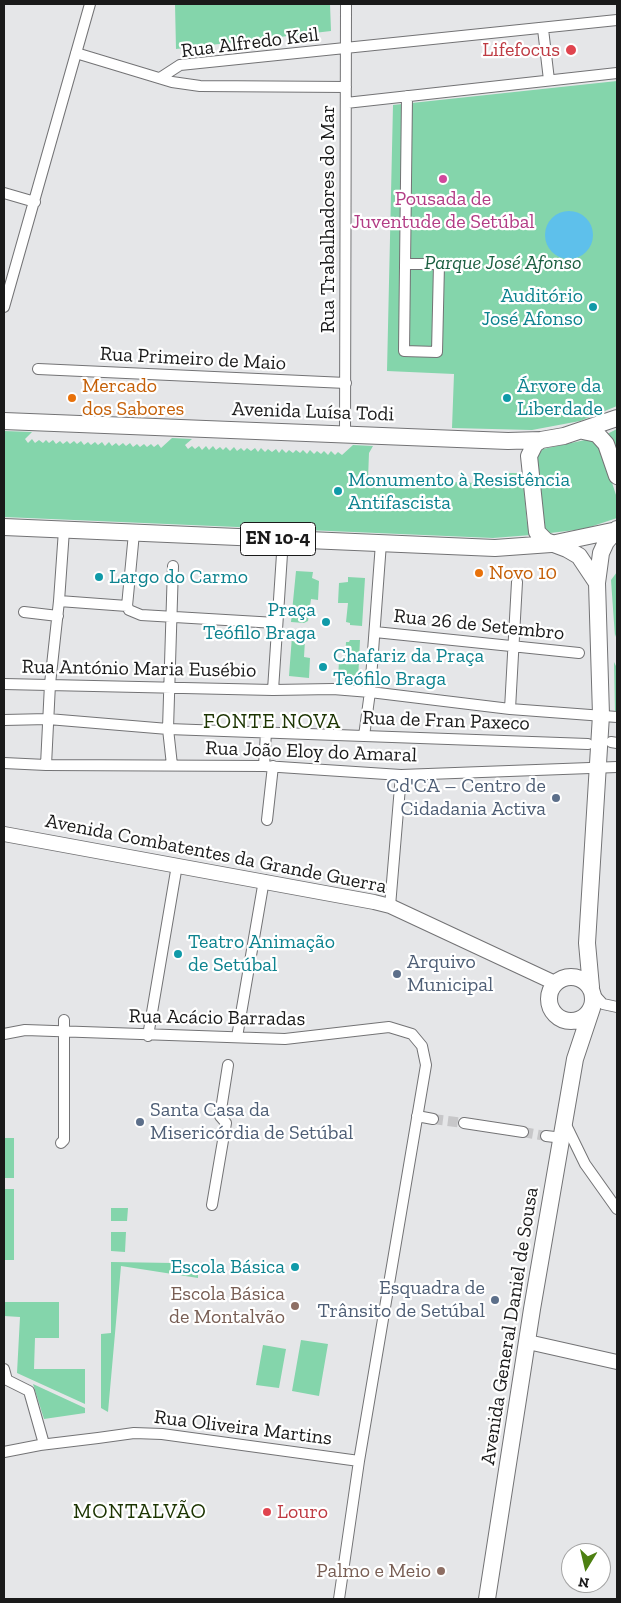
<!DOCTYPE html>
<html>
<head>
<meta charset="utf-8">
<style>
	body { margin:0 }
	#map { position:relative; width:621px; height:1603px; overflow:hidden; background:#e5e6e8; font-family:"Zilla Slab",serif }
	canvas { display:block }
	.frame { position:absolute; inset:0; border:5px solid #1a1a1a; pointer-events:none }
	.north { position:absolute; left:561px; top:1543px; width:50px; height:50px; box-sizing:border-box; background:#fff; border:1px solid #a3a3a3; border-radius:50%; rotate:189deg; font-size:14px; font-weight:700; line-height:20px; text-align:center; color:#1a1a1a }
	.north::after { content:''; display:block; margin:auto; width:18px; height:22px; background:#4d8012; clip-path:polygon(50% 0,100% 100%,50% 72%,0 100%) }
</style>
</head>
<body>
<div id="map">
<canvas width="621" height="1603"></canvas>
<div class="frame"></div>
<div class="north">N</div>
</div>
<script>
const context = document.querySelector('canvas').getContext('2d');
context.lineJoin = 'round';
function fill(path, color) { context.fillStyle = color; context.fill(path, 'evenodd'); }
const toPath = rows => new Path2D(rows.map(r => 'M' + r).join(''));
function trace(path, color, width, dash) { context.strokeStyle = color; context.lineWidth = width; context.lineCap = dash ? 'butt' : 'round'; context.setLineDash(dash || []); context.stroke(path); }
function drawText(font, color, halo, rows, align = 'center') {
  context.font = font + ' "Zilla Slab",serif'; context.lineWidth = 4.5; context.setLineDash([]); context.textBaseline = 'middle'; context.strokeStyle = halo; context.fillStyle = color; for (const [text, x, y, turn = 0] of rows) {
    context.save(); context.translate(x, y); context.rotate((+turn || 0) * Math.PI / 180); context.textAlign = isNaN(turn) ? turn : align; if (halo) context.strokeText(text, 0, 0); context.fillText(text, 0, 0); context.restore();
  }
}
const green = toPath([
	[175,4,330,4,331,31,176,49],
	[617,81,617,406,580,421,532,430,452,428,454,374,387,371,393,105],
	[617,429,617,454,607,434],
	[4,431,32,432,25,439,28,443,32,439,35,443,39,440,43,443,46,440,49,443,53,440,56,444,60,441,63,444,67,441,70,444,74,441,77,444,81,441,84,445,88,442,91,445,95,442,98,445,102,442,105,446,109,442,112,446,116,443,119,446,123,443,126,446,130,443,133,447,137,444,140,447,144,444,147,447,151,444,154,447,158,444,161,448,172,438,192,439,185,445,188,449,192,446,195,449,199,446,202,450,206,446,209,450,213,446,216,450,220,447,223,450,226,447,230,451,234,447,237,451,241,448,244,451,247,448,251,451,255,448,258,452,261,448,265,452,268,449,272,452,276,449,279,453,282,449,286,453,289,450,293,453,296,450,300,453,303,450,307,454,310,450,314,454,317,451,321,454,324,451,328,455,331,451,335,455,338,452,342,455,353,445,373,446,369,453,368,479,506,484,506,473,517,473,523,479,527,523,531,535,493,538,4,517],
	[585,440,592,440,600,446,617,498,617,518,584,529,550,533,543,528,537,456,543,449],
	[296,571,313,572,312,578,319,581,318,600,311,599,308,621,304,623,291,622],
	[617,572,617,631,615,637,611,580],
	[348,577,365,578,362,626,350,625,350,623,346,622,348,603,338,603,339,583,348,582],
	[292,636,302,637,302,639,305,640,304,657,310,658,309,678,289,676],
	[350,640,360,640,358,681,338,679,339,661,345,661,346,642,349,642],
	[614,662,617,668,617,714,615,714],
	[4,1138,14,1138,14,1178,4,1178],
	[4,1189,14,1189,14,1260,4,1260],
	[111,1208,128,1208,127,1221,111,1221],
	[111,1232,126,1232,125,1252,111,1251],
	[111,1262,174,1263,174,1272,198,1271,198,1278,121,1266,108,1412,101,1408,101,1334,111,1333],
	[4,1302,59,1302,59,1338,35,1338,34,1369,85,1369,85,1404,17,1373,20,1317,4,1316],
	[301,1340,328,1344,319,1396,292,1391],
	[263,1345,286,1349,279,1388,256,1385],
	[33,1384,85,1408,85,1413,44,1419]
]);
const water = toPath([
	'545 235a24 24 0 1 1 48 0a24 24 0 1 1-48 0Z'
]);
const streetTunnel = toPath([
	[433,1119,464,1123],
	[523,1132,546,1136]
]);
const street = toPath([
	[543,29,549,80],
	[76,53,172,82,200,86,346,87],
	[160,78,180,65,617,20],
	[346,103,617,73],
	[4,193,35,202],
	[406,264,439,264,437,352,404,351,407,96],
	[4,307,90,4],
	[38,369,346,383],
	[345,435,346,4],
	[64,530,59,601,127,606,134,533],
	[283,539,273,690,333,689,370,692,381,543],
	[127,606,129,610,141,615,276,623],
	[24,612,58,616],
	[375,632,579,653],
	[4,684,273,690],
	[510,709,517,582],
	[4,720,48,719,168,729,588,744],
	[364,736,370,692,510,709,617,717],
	[611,742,617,743],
	[4,763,46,765,264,766,401,775,617,767],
	[46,765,50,684,59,601],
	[172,765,168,729,173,566],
	[264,766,266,732],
	[267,820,273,766],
	[390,906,401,775],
	[593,993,603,1004,617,1007],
	[4,1034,25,1030,285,1039,389,1027,412,1034,422,1046,426,1065,359,1461,339,1599],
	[148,1036,177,865],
	[237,1037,264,880],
	[417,1116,433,1119],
	[464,1123,523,1132],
	[566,1125,585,1164,617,1209],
	[546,1136,563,1138],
	[61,1143,64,1140,64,1020],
	[212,1205,226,1123,220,1116,228,1065],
	[4,1369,7,1380,29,1391,44,1444],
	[4,1452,40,1445,98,1438,134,1433,162,1434,359,1461]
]);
const secondary = toPath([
	[4,834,374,902,390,906,555,983],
	[528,1342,617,1362]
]);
const primary = toPath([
	[4,421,508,441,541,440,564,436,617,418],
	[583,431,597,434,606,444,617,476],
	[541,440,535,444,529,456,537,532,546,541,567,549,579,556,597,583],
	[4,527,495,548,551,544,617,530],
	'549 999a22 22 0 1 1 44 0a22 22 0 1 1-44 0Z',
	[591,987,587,943,601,715,597,583,601,553,606,542,617,529],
	[487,1599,532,1309,575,1059,592,1008]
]);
const markers = [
	[571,50,6,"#e0444e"],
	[443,179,5,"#d1479c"],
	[593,307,5,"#0f9aa8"],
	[72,398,5,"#e8710a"],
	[507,398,5,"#0f9aa8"],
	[338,491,5,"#0f9aa8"],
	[479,573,5,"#e8710a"],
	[99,577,5,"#0f9aa8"],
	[326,622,5,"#0f9aa8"],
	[323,667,5,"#0f9aa8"],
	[556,798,5,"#5c6f8a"],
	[178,954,5,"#0f9aa8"],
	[397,974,5,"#5c6f8a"],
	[140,1122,5,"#5c6f8a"],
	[295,1267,5,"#0f9aa8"],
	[495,1300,5,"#5c6f8a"],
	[295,1306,5,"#8d6e63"],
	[267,1512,5,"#e0444e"],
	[441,1571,5,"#8d6e63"]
];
const shields = [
	[278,539,75]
];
const shieldNames = [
	["EN 10-4",278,539]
];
const streetNames = [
	["Rua Alfredo Keil",250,43,-7],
	["Rua Trabalhadores do Mar",328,219,-90],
	["Rua Primeiro de Maio",193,359,3],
	["Avenida Luísa Todi",313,412,2],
	["Rua 26 de Setembro",479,625,6],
	["Rua António Maria Eusébio",139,669,1],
	["Rua de Fran Paxeco",446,721,2],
	["Rua João Eloy do Amaral",311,752,2],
	["Avenida Combatentes da Grande Guerra",216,854,11],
	["Rua Acácio Barradas",217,1018,1],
	["Avenida General Daniel de Sousa",510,1326,-81],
	["Rua Oliveira Martins",243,1428,7]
];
const healthNames = [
	["Lifefocus",560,50],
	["Louro",277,1512,"left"]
];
const hotelNames = [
	["Pousada de",443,199],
	["Juventude de Setúbal",443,222]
];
const parkNames = [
	["Parque José Afonso",503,263]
];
const cultureNames = [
	["Auditório",583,296,"right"],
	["José Afonso",583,319,"right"],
	["Árvore da",517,386],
	["Liberdade",517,409],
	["Monumento à Resistência",348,480],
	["Antifascista",348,503],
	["Largo do Carmo",109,577],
	["Praça",316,610,"right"],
	["Teófilo Braga",316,633,"right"],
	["Chafariz da Praça",333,656],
	["Teófilo Braga",333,679],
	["Teatro Animação",188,942],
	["de Setúbal",188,965],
	["Escola Básica",285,1267,"right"]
];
const foodNames = [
	["Mercado",82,386],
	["dos Sabores",82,409],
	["Novo 10",489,573]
];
const serviceNames = [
	["Cd'CA – Centro de",546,786],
	["Cidadania Activa",546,809],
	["Arquivo",407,962,"left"],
	["Municipal",407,985,"left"],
	["Santa Casa da",150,1110,"left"],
	["Misericórdia de Setúbal",150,1133,"left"],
	["Esquadra de",485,1288],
	["Trânsito de Setúbal",485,1311]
];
const educationNames = [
	["Escola Básica",285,1294],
	["de Montalvão",285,1317],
	["Palmo e Meio",431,1571]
];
const neighbourhoodNames = [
	["FONTE NOVA",272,722],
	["MONTALVÃO",140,1512]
];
fill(green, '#84d5ab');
fill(water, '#5ec0eb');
trace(streetTunnel, '#c7c7c9', 10, [10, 5]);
trace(street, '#737375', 12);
trace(secondary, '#737375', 16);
trace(primary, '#737375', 18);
trace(street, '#fff', 10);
trace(secondary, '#fff', 14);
trace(primary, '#fff', 16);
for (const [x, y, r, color] of markers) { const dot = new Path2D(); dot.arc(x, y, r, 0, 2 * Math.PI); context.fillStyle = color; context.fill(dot); trace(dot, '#fff', 2); }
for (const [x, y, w] of shields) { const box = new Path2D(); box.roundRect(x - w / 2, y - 16.5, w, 33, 4); context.fillStyle = '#fff'; context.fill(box); trace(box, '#1a1a1a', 1); }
drawText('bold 19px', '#1a1a1a', null, shieldNames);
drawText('20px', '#1a1a1a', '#fff', streetNames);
drawText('20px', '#be3a42', '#fff', healthNames, 'right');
drawText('20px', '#b23c85', '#fff', hotelNames);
drawText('italic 20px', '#1a5e40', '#fff', parkNames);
drawText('20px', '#0d838f', '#fff', cultureNames, 'left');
drawText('20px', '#c56008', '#fff', foodNames, 'left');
drawText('20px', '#4e5e75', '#fff', serviceNames, 'right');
drawText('20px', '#785e54', '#fff', educationNames, 'right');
context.letterSpacing = '1px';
drawText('21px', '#1c3402', '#fff', neighbourhoodNames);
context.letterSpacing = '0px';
</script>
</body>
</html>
